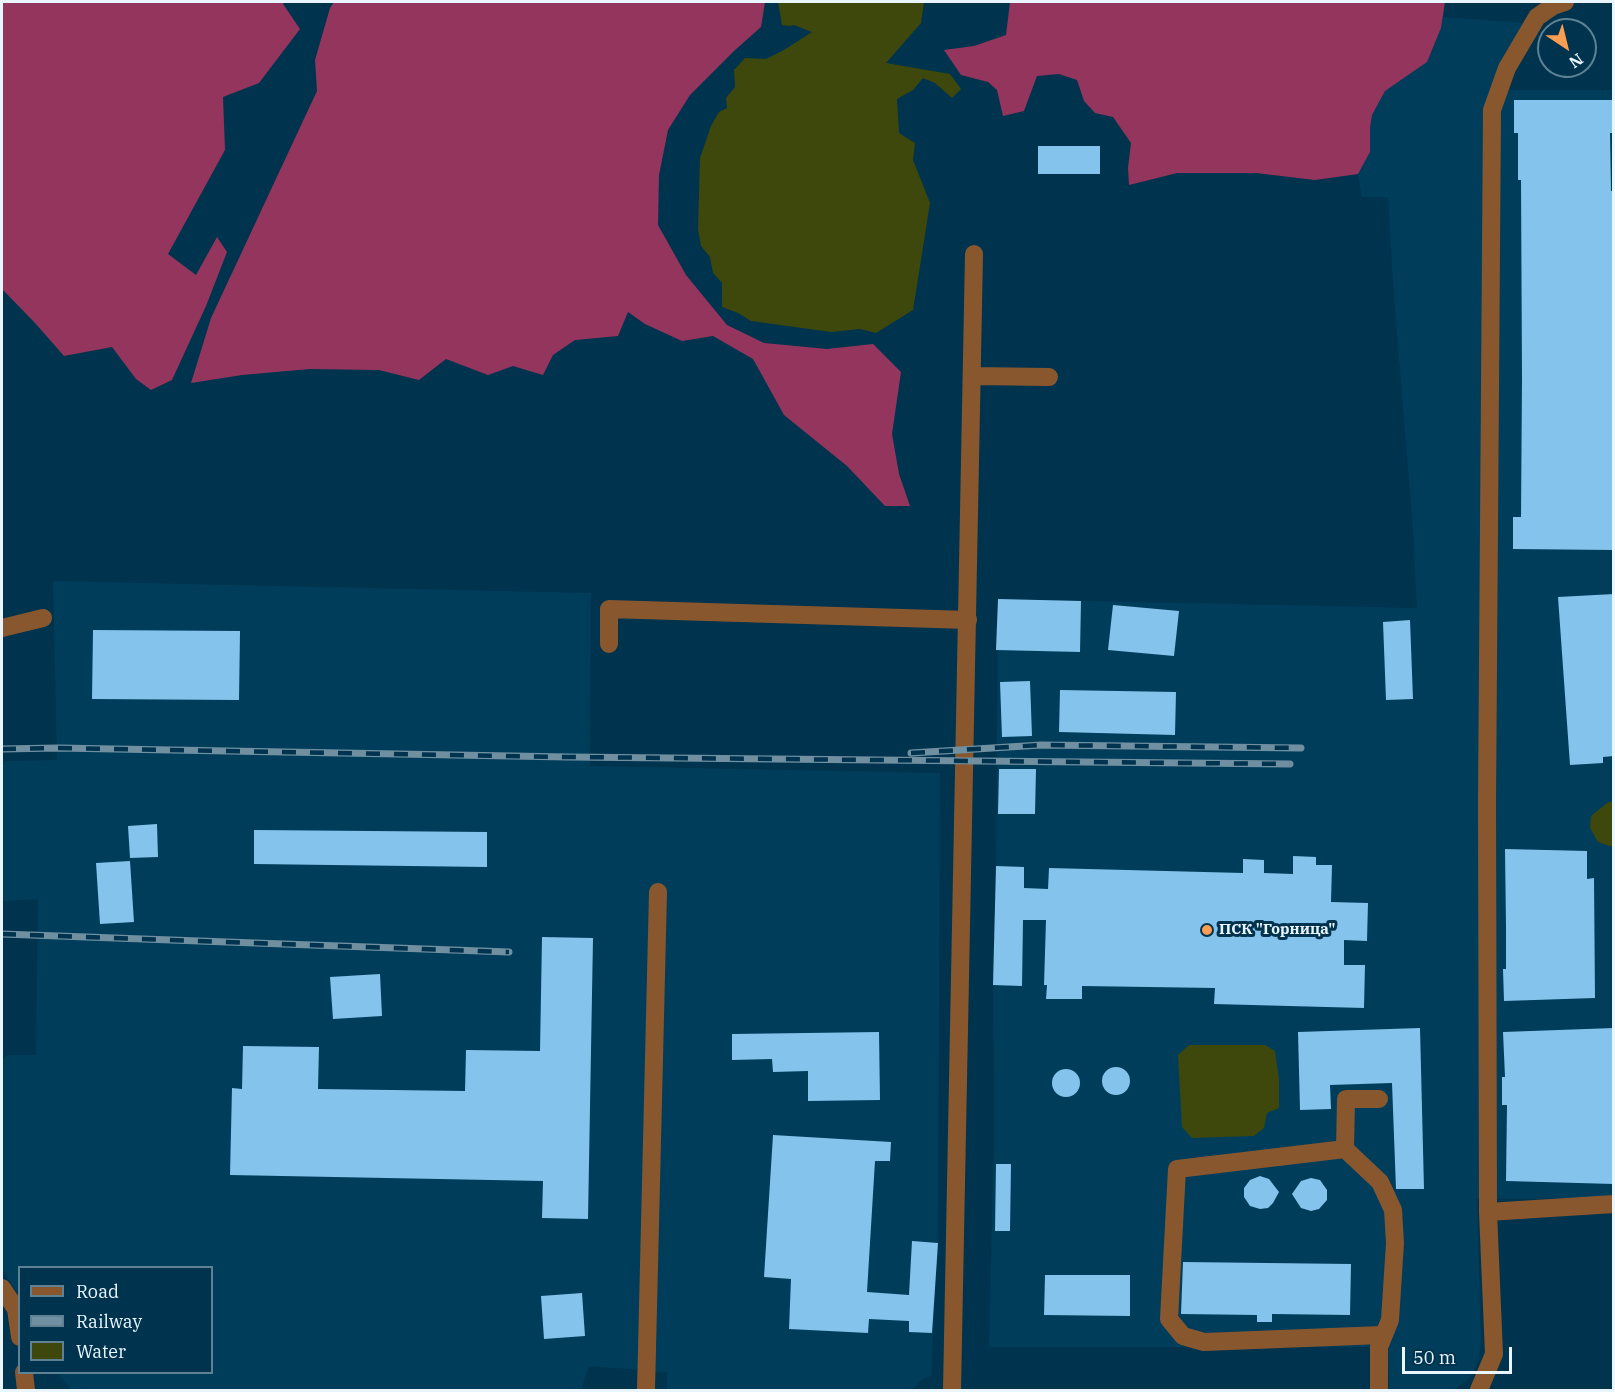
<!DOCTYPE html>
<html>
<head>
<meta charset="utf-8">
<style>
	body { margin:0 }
	#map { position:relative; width:1615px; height:1392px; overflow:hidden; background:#00334d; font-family:"IBM Plex Serif",serif }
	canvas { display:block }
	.frame { position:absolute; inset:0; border:3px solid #eaf6ff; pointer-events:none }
	.legend { position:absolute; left:18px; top:1266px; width:195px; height:108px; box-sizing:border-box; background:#00334d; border:2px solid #5e8194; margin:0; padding:8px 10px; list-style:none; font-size:18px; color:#eaf6ff }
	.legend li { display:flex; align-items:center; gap:12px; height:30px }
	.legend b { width:30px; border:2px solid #5e8194 }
	.north { position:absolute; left:1537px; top:18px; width:60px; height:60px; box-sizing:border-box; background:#00334d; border:2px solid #5e8194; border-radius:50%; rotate:145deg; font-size:16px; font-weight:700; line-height:24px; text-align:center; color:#eaf6ff }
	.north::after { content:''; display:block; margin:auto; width:21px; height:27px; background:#fb9e52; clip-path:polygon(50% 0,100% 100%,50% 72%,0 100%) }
	.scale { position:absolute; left:1402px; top:1347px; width:110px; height:27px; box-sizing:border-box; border:3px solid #eaf6ff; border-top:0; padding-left:8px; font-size:18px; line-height:21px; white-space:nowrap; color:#eaf6ff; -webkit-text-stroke:4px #00334d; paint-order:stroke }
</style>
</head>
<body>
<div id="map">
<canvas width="1615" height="1392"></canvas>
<div class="frame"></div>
<ul class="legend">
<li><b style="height:8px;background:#89572e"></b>Road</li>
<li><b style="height:8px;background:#7090a2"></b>Railway</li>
<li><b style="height:16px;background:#3f480c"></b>Water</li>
</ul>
<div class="north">N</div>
<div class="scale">50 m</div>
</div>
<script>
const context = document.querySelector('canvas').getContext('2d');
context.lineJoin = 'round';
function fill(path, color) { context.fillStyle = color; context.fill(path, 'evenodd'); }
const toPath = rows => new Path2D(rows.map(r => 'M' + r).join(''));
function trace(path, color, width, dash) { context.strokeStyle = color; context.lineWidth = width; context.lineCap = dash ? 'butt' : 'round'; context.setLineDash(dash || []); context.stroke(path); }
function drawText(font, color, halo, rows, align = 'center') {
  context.font = font + ' "IBM Plex Serif",serif'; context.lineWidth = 6; context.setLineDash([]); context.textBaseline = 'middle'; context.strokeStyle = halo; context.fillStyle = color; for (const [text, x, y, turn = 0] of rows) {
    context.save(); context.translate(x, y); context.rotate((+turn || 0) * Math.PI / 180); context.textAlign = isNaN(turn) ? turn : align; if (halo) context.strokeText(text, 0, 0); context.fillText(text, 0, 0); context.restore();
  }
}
const built = toPath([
	[1443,17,1524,23,1505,54,1490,90,1613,90,1613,1198,1477,1199,1481,1342,1479,1359,1470,1378,1453,1390,1389,1390,1388,1347,989,1347,994,1134,993,985,996,866,998,599,1417,608,1413,530,1394,297,1388,197,1362,197,1358,174,1370,152,1370,128,1372,115,1385,91,1427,62,1441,28],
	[53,581,591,593,590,766,940,773,938,1243,931,1376,921,1380,913,1390,667,1390,667,1372,589,1366,581,1390,71,1390,58,1373,212,1372,212,1268,20,1268,19,1292,17,1293,2,1269,2,1060,8,1055,36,1055,38,899,2,901,2,761,57,760]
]);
const forest = toPath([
	[2,2,284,2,283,4,300,29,259,83,223,97,225,150,168,254,196,275,217,237,227,252,206,306,172,380,151,390,136,379,112,347,64,356,35,323,2,289],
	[334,2,765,2,761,27,734,51,690,95,668,130,659,175,658,225,686,275,727,325,764,343,827,349,873,344,901,372,892,434,899,474,910,506,885,506,847,466,784,415,753,359,713,336,682,341,645,324,628,312,618,336,575,340,553,355,543,375,513,366,488,375,446,359,419,380,379,370,310,369,242,375,191,383,211,318,317,91,315,60,330,8],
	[1010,2,1445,2,1441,28,1427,62,1385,91,1372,115,1370,128,1370,152,1358,174,1315,180,1256,173,1177,173,1129,185,1128,168,1131,143,1113,117,1095,113,1084,101,1077,80,1059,74,1037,76,1024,111,1003,116,997,90,988,82,961,75,944,50,974,46,1006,35]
]);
const water = toPath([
	[778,2,924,2,921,23,886,63,950,74,961,89,952,98,935,83,923,78,913,90,897,99,899,133,915,143,913,160,930,203,913,310,876,333,860,329,831,332,751,321,738,313,722,307,722,283,713,273,710,257,701,246,698,229,700,158,711,126,719,112,727,108,726,98,735,87,734,70,745,58,766,59,784,50,812,32,794,25,789,26,782,25],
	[1613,801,1613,846,1609,846,1598,842,1590,828,1591,816,1607,803],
	[1189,1045,1265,1045,1275,1051,1279,1080,1279,1108,1267,1113,1264,1128,1254,1136,1192,1138,1182,1127,1178,1055]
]);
const building = toPath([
	[1514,100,1614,100,1614,133,1610,133,1611,191,1614,191,1614,550,1513,549,1513,517,1521,517,1522,378,1521,180,1518,180,1518,133,1514,133],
	[1038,146,1100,146,1100,174,1038,174],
	[1614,594,1614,756,1603,757,1603,763,1570,765,1558,597],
	[998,599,1081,601,1080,652,996,650],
	[1113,605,1179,611,1174,656,1108,650],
	[1410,620,1413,699,1386,700,1383,622],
	[93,630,240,631,239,700,92,699],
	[1030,681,1032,736,1002,737,1000,682],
	[1060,690,1176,692,1175,735,1059,732],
	[999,769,1036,769,1035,814,998,814],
	[157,824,158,857,130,858,128,826],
	[254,830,487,832,487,867,254,864],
	[1505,849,1587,851,1587,879,1594,878,1595,998,1504,1001,1503,969,1506,969,1506,928],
	[1293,856,1316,857,1316,865,1332,865,1331,902,1368,903,1367,941,1344,940,1344,965,1365,965,1364,1008,1214,1004,1215,988,1082,986,1082,999,1046,999,1047,985,1044,985,1046,920,1023,920,1022,986,993,985,996,866,1024,867,1024,888,1048,889,1049,868,1243,873,1243,859,1264,860,1264,873,1293,874],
	[130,861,134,922,100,924,96,863],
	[542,937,593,938,588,1219,542,1218,543,1181,230,1175,232,1088,242,1089,243,1046,319,1047,318,1089,465,1091,466,1050,540,1051],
	[380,974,382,1016,333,1019,330,977],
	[1420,1028,1424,1189,1396,1189,1392,1083,1330,1085,1331,1109,1300,1110,1298,1032],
	[1614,1028,1614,1184,1506,1181,1507,1105,1502,1105,1502,1077,1505,1077,1503,1032],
	[879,1032,880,1100,808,1101,808,1071,773,1072,772,1059,732,1060,732,1034],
	'1102 1081a14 14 0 1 1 28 0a14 14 0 1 1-28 0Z',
	'1052 1083a14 14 0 1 1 28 0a14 14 0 1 1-28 0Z',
	[773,1135,891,1142,890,1161,875,1161,867,1292,909,1295,912,1241,938,1243,932,1333,909,1332,909,1321,869,1319,868,1333,789,1329,791,1279,764,1277],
	[996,1164,1011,1164,1010,1231,995,1231],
	[1260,1176,1269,1179,1279,1192,1273,1203,1268,1208,1260,1209,1250,1206,1244,1197,1244,1188,1250,1180],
	[1311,1178,1320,1180,1327,1190,1327,1200,1319,1209,1311,1211,1301,1208,1292,1194,1301,1181],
	[1183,1262,1351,1264,1350,1315,1272,1314,1272,1322,1257,1322,1257,1315,1181,1314],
	[1045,1275,1130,1275,1130,1316,1044,1315],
	[582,1293,585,1336,544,1339,541,1296]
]);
const minor = toPath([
	[972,376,1049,377],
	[2,628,43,618],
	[609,644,609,609,968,620],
	[1379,1099,1346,1099,1345,1149,1380,1182,1393,1210,1395,1243,1390,1320,1379,1347,1379,1390],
	[1345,1149,1177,1169,1169,1319,1183,1336,1204,1342,1382,1335],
	[1488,1212,1614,1204],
	[2,1288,16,1309,20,1337],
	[24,1372,26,1390],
	[646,1390,658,892],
	[952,1390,974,254],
	[1479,1390,1494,1354,1488,1212,1487,800,1492,110,1507,68,1537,17,1553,6,1565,2]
]);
const rail = toPath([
	[2,749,58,748,568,757,1290,764],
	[911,753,1041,745,1301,748],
	[2,934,509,952]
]);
const markers = [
	[1207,930,6,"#fb9e52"]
];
const poiNames = [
	["ПСК \"Горница\"",1219,930]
];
fill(built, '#003d5b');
fill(forest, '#94355d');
fill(water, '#3f480c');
fill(building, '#84c3eb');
trace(minor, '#89572e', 18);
trace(rail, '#7090a2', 7);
trace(rail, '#00334d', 4.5, [14]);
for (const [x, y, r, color] of markers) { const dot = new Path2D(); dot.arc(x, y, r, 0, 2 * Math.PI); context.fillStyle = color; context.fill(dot); trace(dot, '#00334d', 2); }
drawText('bold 15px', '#eaf6ff', '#00334d', poiNames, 'left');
</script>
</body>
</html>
